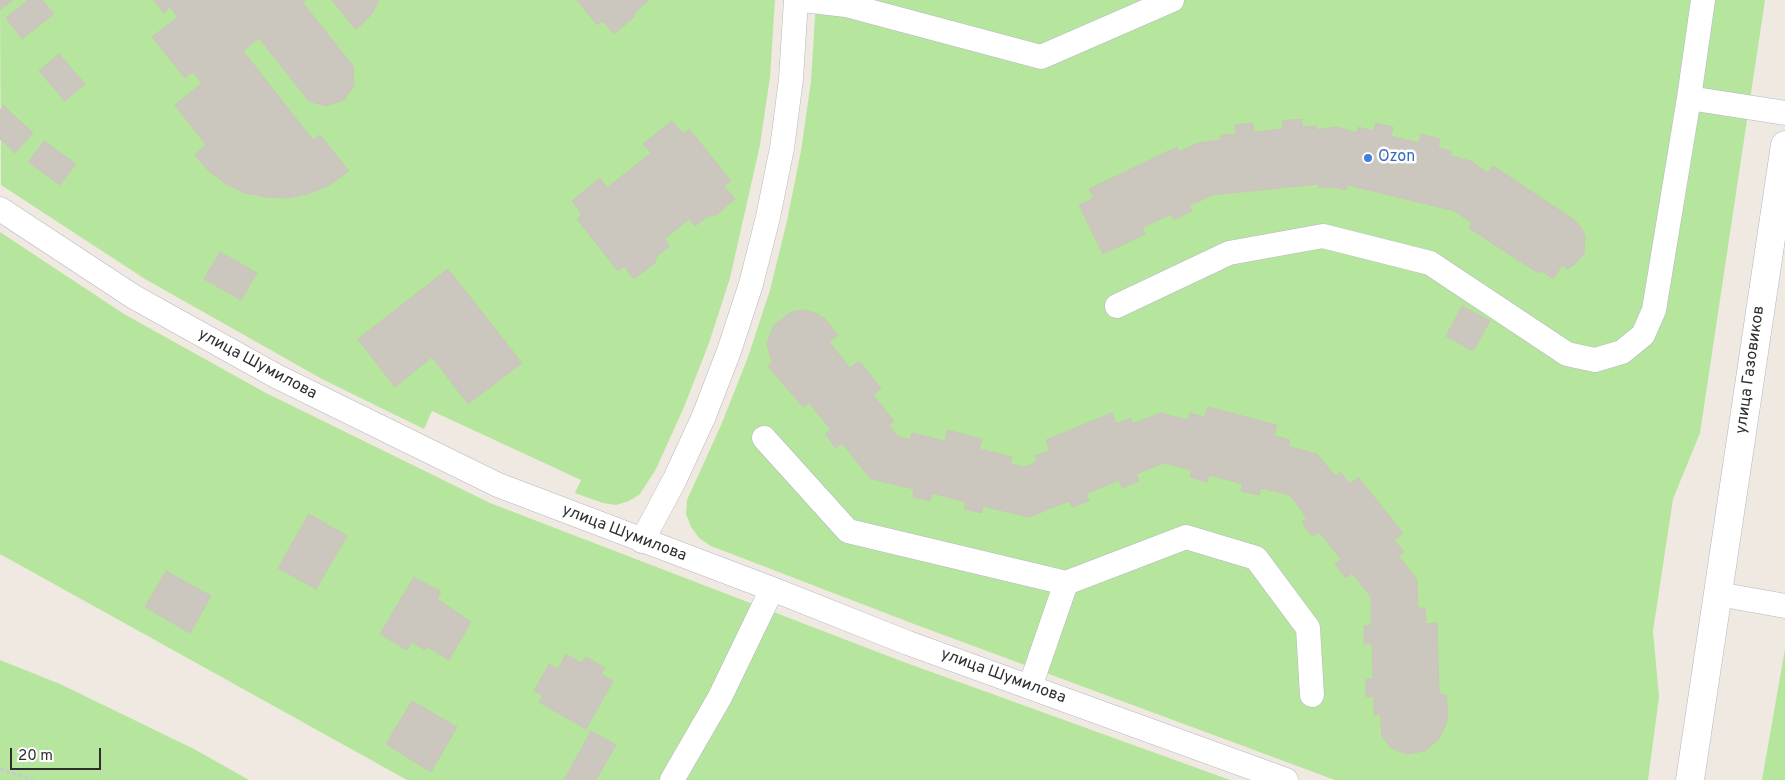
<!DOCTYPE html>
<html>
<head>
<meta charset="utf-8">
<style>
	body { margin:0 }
	#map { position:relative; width:1785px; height:780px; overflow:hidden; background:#efe9e1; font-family:Overpass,sans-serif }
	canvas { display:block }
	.scale { position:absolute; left:10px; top:748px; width:91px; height:22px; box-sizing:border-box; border:2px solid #2e2e2e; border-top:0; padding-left:6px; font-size:15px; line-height:18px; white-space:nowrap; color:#2e2e2e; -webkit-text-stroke:4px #fff; paint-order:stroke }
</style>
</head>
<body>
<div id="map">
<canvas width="1785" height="780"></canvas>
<div class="scale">20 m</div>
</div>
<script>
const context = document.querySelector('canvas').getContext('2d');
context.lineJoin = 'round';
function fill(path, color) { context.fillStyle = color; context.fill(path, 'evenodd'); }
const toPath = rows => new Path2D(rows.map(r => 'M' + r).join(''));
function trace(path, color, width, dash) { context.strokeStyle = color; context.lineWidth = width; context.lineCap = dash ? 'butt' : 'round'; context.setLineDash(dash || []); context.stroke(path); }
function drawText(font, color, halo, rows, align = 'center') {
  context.font = font + ' Overpass,sans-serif'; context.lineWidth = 5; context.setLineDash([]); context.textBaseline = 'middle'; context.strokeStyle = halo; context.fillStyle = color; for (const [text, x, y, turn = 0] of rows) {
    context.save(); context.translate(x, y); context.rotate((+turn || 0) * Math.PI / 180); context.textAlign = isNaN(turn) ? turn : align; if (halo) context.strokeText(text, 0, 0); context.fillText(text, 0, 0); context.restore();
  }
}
const green = toPath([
	[0,0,775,0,770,77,760,145,730,278,709,343,684,407,656,469,640,494,629,501,616,505,603,503,575,493,581,480,432,411,424,429,322,379,145,279,1,185],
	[816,0,1765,0,1700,433,1673,499,1653,631,1659,697,1648,780,1335,780,914,624,711,546,699,538,691,527,686,514,687,500,722,423,748,357,770,290,787,221,801,151,811,81],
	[0,232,124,314,266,393,490,503,901,661,1230,780,407,780,0,554],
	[1785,649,1785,780,1762,780],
	[0,660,60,684,194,749,249,780,0,780]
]);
const building = toPath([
	[0,0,13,0,0,10,0,0],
	[28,0,42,0,54,14,22,39,6,18,28,0],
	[154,0,306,0,303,3,353,66,354,85,344,100,326,106,309,101,259,38,243,51,313,140,320,135,349,171,328,186,308,194,287,198,266,197,245,193,226,184,209,171,195,155,206,145,175,105,202,83,193,72,185,78,152,37,178,17,170,7,164,13,154,0],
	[332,0,379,0,372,14,356,30,332,0],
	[577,0,649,0,636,11,634,17,614,34,603,21,597,25,577,0],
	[59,54,85,84,65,101,39,71,59,54],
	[4,106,33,133,15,153,0,139,0,110,4,106],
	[1302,119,1302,127,1316,126,1317,130,1337,127,1357,133,1358,127,1373,131,1376,123,1393,127,1391,136,1419,143,1421,134,1440,139,1438,148,1451,151,1450,156,1471,161,1488,173,1493,166,1574,220,1581,227,1585,236,1584,254,1574,265,1567,269,1562,265,1553,279,1540,270,1538,273,1469,228,1472,223,1455,211,1348,185,1346,190,1333,187,1319,188,1319,184,1212,195,1189,206,1192,211,1174,220,1171,214,1142,228,1145,234,1103,254,1079,205,1094,198,1089,189,1177,147,1179,152,1198,143,1221,140,1221,135,1236,134,1235,125,1253,123,1254,132,1283,129,1282,121,1302,119],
	[672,121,683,134,689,129,731,181,724,186,735,199,716,215,708,216,695,226,689,219,664,239,670,246,657,256,655,263,634,279,624,266,618,271,577,219,582,214,572,201,600,178,607,188,651,153,643,144,672,121],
	[44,141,76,164,60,185,28,162,44,141],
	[220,252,257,273,241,300,204,279,220,252],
	[448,269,522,363,468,404,432,357,395,387,358,339,448,269],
	[1462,306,1490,321,1473,351,1446,336,1462,306],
	[803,310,815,313,825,319,838,335,829,342,850,368,859,361,881,388,873,395,894,421,889,426,898,436,910,440,912,433,945,441,947,430,982,439,979,449,1012,457,1010,464,1025,467,1037,462,1035,456,1050,450,1046,440,1112,413,1116,424,1131,418,1133,424,1161,413,1188,420,1190,413,1205,417,1208,407,1277,425,1274,436,1290,440,1288,446,1317,454,1335,476,1340,472,1350,484,1358,477,1403,533,1394,540,1404,552,1399,556,1417,580,1418,608,1425,608,1426,624,1437,623,1439,694,1446,695,1448,712,1447,722,1439,739,1425,751,1406,754,1392,748,1382,737,1380,714,1374,715,1374,696,1366,697,1366,679,1373,679,1372,644,1364,644,1364,626,1371,625,1371,597,1352,573,1346,578,1335,564,1341,559,1319,532,1312,536,1302,522,1307,518,1290,495,1261,488,1259,495,1241,491,1243,484,1209,475,1207,482,1190,477,1192,470,1164,463,1136,474,1139,481,1122,488,1119,480,1086,494,1089,501,1072,507,1069,501,1029,517,983,506,982,513,964,509,966,502,932,493,930,501,913,497,914,489,871,479,842,443,836,448,825,434,831,430,809,403,803,407,768,366,772,362,767,344,774,325,791,312,803,310],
	[309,514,347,536,316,589,278,568,309,514],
	[166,571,211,596,190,633,145,607,166,571],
	[414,577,441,592,437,599,471,622,449,660,428,647,425,650,412,642,407,650,380,634,414,577],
	[566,654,581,663,586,657,605,668,601,674,613,681,586,729,539,702,543,696,534,691,549,664,558,669,566,654],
	[412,701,457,727,431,772,386,744,412,701],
	[591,731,616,745,596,780,564,780,591,731]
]);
const path = toPath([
	[0,769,34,780]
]);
const minor = toPath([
	[803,0,846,5,1041,57,1172,0],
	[1689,98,1785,113],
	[0,209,134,297,276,376,498,485,772,589,908,643,1286,780],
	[1117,306,1229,253,1323,236,1430,263,1567,354,1595,360,1622,352,1643,335,1654,310,1689,98,1703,0],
	[764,438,848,531,1066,583,1186,537,1256,558,1308,628,1312,695],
	[642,541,675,479,704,416,729,351,751,284,768,217,782,148,791,79,796,0],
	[1718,594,1785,606],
	[1030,687,1066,583],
	[672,780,720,697,772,589]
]);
const tertiary = toPath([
	[1690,780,1785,145]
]);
const markers = [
	[1368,158,5,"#3f7fe0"]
];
const shopNames = [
	["Ozon",1378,158]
];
const streetNames = [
	["улица Шумилова",257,365,28],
	["улица Газовиков",1751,370,-82],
	["улица Шумилова",624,534,21],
	["улица Шумилова",1003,677,20]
];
fill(green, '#b6e59e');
fill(building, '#cbc7bf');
trace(building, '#cbc5ba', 1);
trace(minor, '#b4b7c1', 25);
trace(tertiary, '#b4b7c1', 29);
trace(path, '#c9c9c9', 3, [4, 2.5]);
trace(minor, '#fff', 24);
trace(tertiary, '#fff', 28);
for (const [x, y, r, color] of markers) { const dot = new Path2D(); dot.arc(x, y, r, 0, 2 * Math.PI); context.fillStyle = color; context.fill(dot); trace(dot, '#fff', 2); }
drawText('16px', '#366cbe', '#fff', shopNames, 'left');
drawText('16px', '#2e2e2e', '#fff', streetNames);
</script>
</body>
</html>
